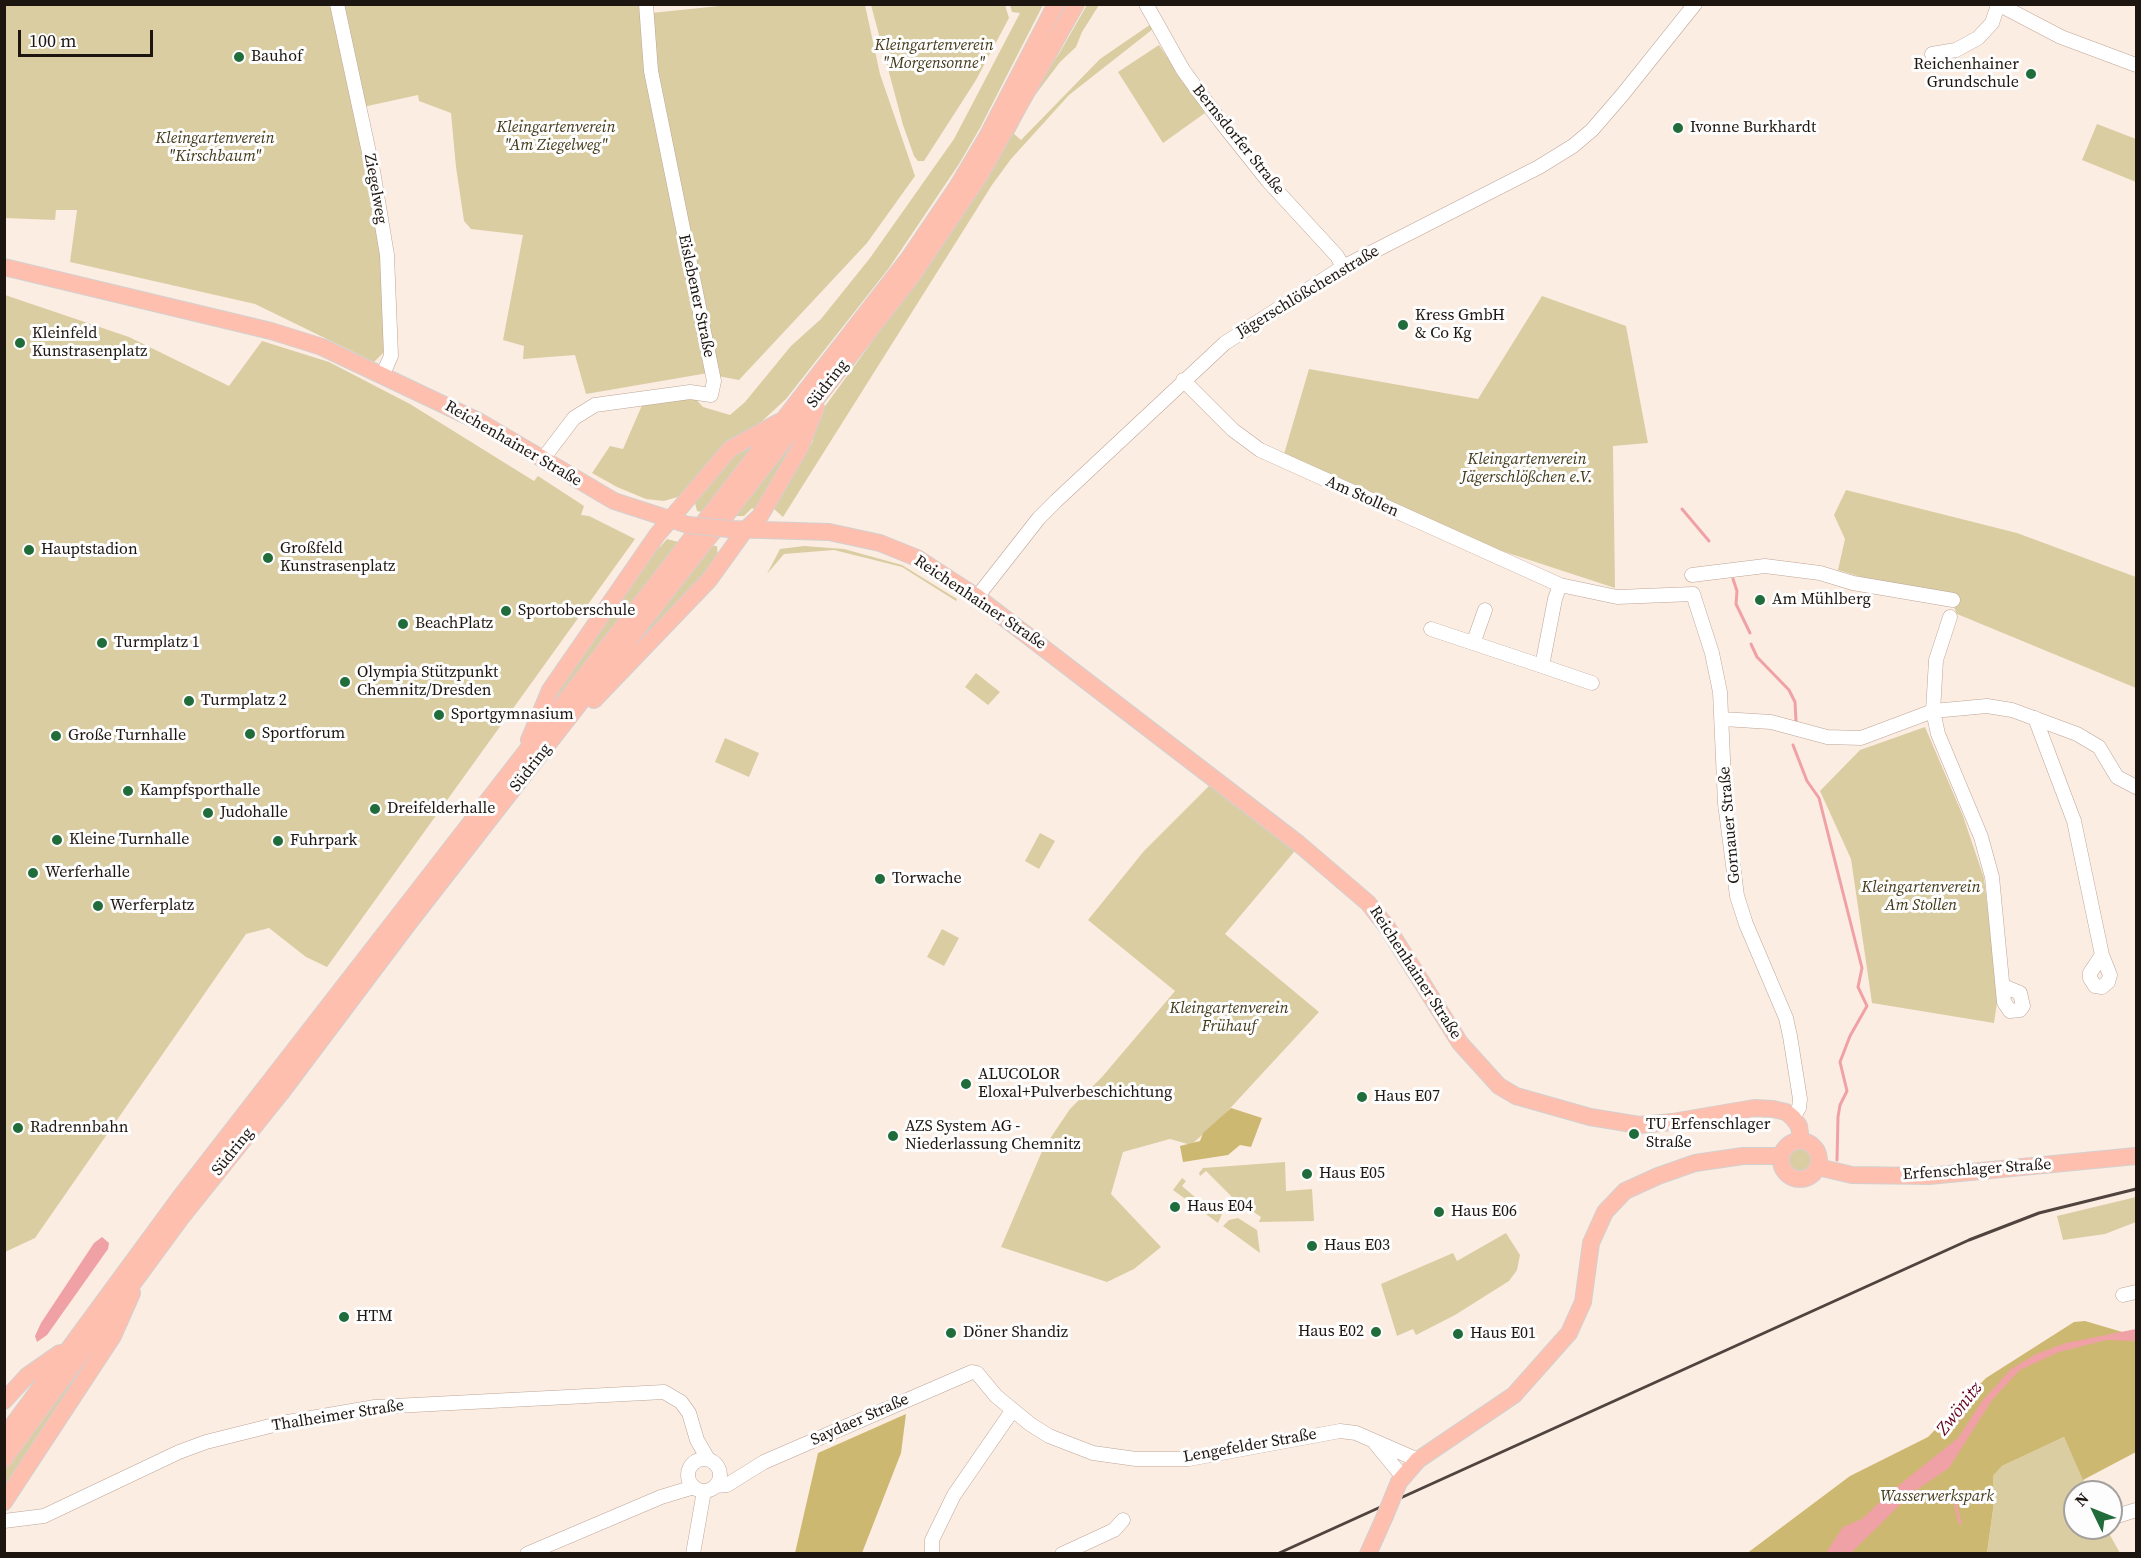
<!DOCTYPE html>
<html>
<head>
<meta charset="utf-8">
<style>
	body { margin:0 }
	#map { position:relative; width:2141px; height:1558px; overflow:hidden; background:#fcede3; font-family:"Source Serif 4",serif }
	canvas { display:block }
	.frame { position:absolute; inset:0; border:6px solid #1d150f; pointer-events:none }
	.north { position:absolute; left:2063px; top:1480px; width:60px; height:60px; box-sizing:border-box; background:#fdfdfd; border:2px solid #a3a09e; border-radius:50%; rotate:313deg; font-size:16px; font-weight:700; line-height:24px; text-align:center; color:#1d150f }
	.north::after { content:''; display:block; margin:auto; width:21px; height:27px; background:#206c3b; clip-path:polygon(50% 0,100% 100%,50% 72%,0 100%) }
	.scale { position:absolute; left:18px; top:30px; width:135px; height:27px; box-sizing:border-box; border:3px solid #1d150f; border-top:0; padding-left:8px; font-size:18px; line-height:21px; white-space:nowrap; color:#1d150f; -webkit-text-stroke:4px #fdfdfd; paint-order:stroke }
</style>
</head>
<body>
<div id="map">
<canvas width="2141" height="1558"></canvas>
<div class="frame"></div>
<div class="north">N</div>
<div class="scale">100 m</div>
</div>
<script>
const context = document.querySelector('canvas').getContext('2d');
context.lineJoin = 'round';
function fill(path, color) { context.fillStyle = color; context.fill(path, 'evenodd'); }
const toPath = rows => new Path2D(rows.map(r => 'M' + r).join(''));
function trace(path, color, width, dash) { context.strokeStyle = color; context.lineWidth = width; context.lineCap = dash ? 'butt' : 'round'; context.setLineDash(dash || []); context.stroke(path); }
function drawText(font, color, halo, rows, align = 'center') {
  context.font = font + ' "Source Serif 4",serif'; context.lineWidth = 6; context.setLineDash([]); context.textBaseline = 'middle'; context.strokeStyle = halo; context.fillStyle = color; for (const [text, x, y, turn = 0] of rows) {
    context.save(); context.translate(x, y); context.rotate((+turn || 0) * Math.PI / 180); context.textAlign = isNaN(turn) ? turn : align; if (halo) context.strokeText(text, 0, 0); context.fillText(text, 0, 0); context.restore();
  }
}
const green = toPath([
	[739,4,865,5,880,74,915,176,867,243,739,380,718,376,654,71,651,13],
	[5,5,334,5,371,177,383,261,387,342,383,353,374,362,255,304,70,262,77,210,56,210,55,220,5,218],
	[341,5,642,5,708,373,586,394,575,355,523,359,524,346,503,340,523,235,471,229,464,221,456,167,451,113,419,101,418,95,363,107],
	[871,5,1005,5,1009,18,976,80,924,161,918,161,914,156,903,125],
	[1010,5,1043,5,980,128,959,164,889,268,786,399,681,496,664,501,646,499,617,487,592,473,610,446,623,449,643,403,694,397,703,407,730,415,745,402,791,346,821,319,870,258,954,139,1020,13,1012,12],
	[1087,5,1099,5,1082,32,1076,47,1060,62,1032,99,1014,134,1021,140,1100,59,1151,24,1153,29,1069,95,1011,159,992,185,783,517,774,509,775,501,812,443,820,413,869,346,1060,52],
	[1159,45,1205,113,1163,143,1118,72],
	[2097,124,2136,139,2136,182,2082,160],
	[5,295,129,337,229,386,262,341,329,362,410,404,534,481,538,476,584,506,581,515,589,516,635,539,327,967,306,957,269,928,246,934,35,1238,5,1252],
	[1542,296,1626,326,1648,443,1613,446,1615,588,1450,534,1284,454,1309,369,1478,399],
	[804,427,755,510,752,508,744,516,736,516],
	[762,435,706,513,697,511,695,503,720,467],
	[1846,490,2017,533,2136,577,2136,688,1957,614,1953,605,1838,570,1845,539,1834,515],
	[667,539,682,543,541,725,544,709,657,545,660,547],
	[710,546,717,546,718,559,603,687],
	[804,546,844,549,902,565,957,599,956,601,902,567,834,550,784,554,767,574,780,549],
	[976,673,1000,692,988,705,965,687],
	[1925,727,1963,816,1984,878,1998,996,1994,1023,1872,1003,1851,859,1820,791,1860,750],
	[725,738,759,753,749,777,715,762],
	[1214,781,1299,846,1225,934,1319,1012,1223,1116,1191,1145,1170,1139,1123,1152,1111,1194,1161,1247,1134,1269,1107,1282,1001,1247,1043,1149,1070,1109,1102,1077,1175,991,1088,920,1144,851],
	[1040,833,1055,841,1039,869,1025,861],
	[942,929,959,938,944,966,927,957],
	'1781 1160a19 19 0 1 1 38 0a19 19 0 1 1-38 0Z',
	[1285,1162,1286,1191,1312,1189,1314,1221,1259,1222,1261,1217,1233,1198,1206,1171,1200,1176,1199,1173,1203,1168],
	[1182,1178,1186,1181,1182,1186,1216,1215,1221,1210,1223,1212,1218,1223,1173,1190],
	[2136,1197,2136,1222,2105,1234,2063,1240,2057,1216],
	[1238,1218,1257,1230,1260,1253,1223,1226,1229,1220],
	[1506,1233,1520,1255,1517,1270,1509,1281,1455,1315,1416,1335,1413,1329,1397,1336,1381,1284,1453,1253,1457,1261],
	[120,1310,5,1488,5,1468],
	[2064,1437,2089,1492,2075,1492,2075,1528,2106,1528,2120,1553,1987,1554,1993,1510,1993,1476,2002,1466]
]);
const forest = toPath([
	[1231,1108,1262,1118,1251,1147,1240,1145,1228,1155,1183,1162,1180,1146,1200,1141,1203,1133],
	[2085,1321,2136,1336,2136,1452,2083,1480,2064,1437,2002,1466,1993,1476,1993,1510,1987,1553,1746,1554,1850,1476,1928,1437,1986,1378,2074,1322],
	[906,1414,901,1453,862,1553,795,1553,818,1453]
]);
const water = toPath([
	[102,1237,109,1243,108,1249,47,1335,37,1342,35,1336,41,1323,94,1243],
	[2136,1329,2136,1341,2106,1340,2059,1352,2020,1370,1992,1400,1949,1468,1912,1493,1851,1553,1826,1553,1843,1527,1862,1519,1888,1494,1958,1438,1983,1400,2011,1369,2036,1354,2066,1343]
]);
const stream = toPath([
	[1682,509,1709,541],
	[1733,579,1737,591,1736,604,1750,633],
	[1751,644,1757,657,1789,690,1795,702,1796,721],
	[1793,745,1807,781,1819,798,1862,968,1858,987,1867,1006,1850,1036,1840,1062,1847,1091,1840,1105,1838,1117,1837,1160],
	[1952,1489,1960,1523]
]);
const minor = toPath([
	[337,4,373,171,387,255,391,356,383,374],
	[1146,4,1183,70,1221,122,1268,181,1337,256,1343,267],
	[1998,4,2061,37,2136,65],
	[1932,54,1956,50,1978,38,1992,23,1998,5],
	[1183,380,1233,430,1260,450,1560,585,1617,597,1693,594,1712,653,1720,692,1725,803,1737,896,1746,924,1786,1018,1790,1036,1800,1099,1799,1108,1793,1118],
	[542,460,574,418,595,405,690,392,711,395,714,381,651,71,646,4],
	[1692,575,1765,566,1820,573,1853,583,1953,600],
	[977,597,1039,518,1056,501,1225,343,1343,267,1539,167,1573,146,1592,130,1623,94,1695,4],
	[1950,617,1936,660,1933,711,1938,734,1981,837,1992,877,2004,1002,2010,1011,2020,1010,2023,1006,2020,993,2003,986],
	[1431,629,1542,666,1555,599,1560,585],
	[1474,641,1485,610],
	[1542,666,1592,683],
	[2035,718,2074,821,2102,955,2090,973,2090,978,2095,986,2102,987,2108,982,2110,975,2102,955],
	[1723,719,1771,722,1827,737,1861,738,1933,711,1987,706,2012,710,2077,734,2099,747,2117,777,2136,787],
	[2123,1295,2136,1292],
	[1375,1443,1402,1476],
	'688 1475a16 16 0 1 1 32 0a16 16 0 1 1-32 0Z',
	[716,1486,727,1485,764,1462,972,1372,977,1373,996,1396,1030,1424,1049,1436,1093,1453,1136,1459,1189,1459,1340,1431,1356,1433,1418,1460],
	[2111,1518,2136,1510],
	[4,1521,44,1516,179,1452,206,1442,282,1423,375,1407,664,1392,681,1402,689,1413,697,1440,708,1459],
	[527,1554,661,1497,694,1487],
	[693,1554,704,1491],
	[932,1554,932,1540,954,1495,1012,1411],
	[1062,1554,1114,1530,1123,1520]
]);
const major = toPath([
	[4,267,271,331,322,347,480,422,614,501,688,525],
	[729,529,829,532,880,543,917,558,977,597,1299,844,1368,903,1387,927,1460,1043,1499,1086,1516,1096,1590,1117,1639,1125,1672,1122,1754,1108,1773,1109,1786,1112,1793,1118,1799,1126,1801,1141],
	[594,700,709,580,745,530,760,516,800,448,816,408],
	[529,740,550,690,657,535,730,449,779,422],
	'1781 1160a19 19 0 1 1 38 0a19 19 0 1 1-38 0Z',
	[1818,1167,1852,1175,1929,1176,2136,1156],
	[4,1401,27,1376,60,1353],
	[4,1437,181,1196,909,258,957,187,988,135,1056,4],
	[4,1459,181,1218,281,1093,408,924,912,276,980,175,1076,4],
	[1399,1482,1418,1460,1514,1395,1569,1333,1583,1302,1591,1243,1605,1212,1625,1191,1658,1176,1695,1163,1743,1156,1781,1156],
	[4,1502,113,1336,132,1293],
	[1368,1554,1385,1516]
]);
const rail = toPath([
	[1277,1554,1969,1240,2039,1213,2136,1189]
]);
const majorBridge = toPath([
	[688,525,729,529],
	[1385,1516,1399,1482]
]);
const markers = [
	[239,57,6,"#206c3b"],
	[2031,74,6,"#206c3b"],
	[1678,128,6,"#206c3b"],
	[1403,325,6,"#206c3b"],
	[20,343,6,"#206c3b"],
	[29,550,6,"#206c3b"],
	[268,558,6,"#206c3b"],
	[1760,600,6,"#206c3b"],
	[506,611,6,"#206c3b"],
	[403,624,6,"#206c3b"],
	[102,643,6,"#206c3b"],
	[345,682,6,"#206c3b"],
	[189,701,6,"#206c3b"],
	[439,715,6,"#206c3b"],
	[250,734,6,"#206c3b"],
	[56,736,6,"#206c3b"],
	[128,791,6,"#206c3b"],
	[375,809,6,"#206c3b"],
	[208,813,6,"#206c3b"],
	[57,840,6,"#206c3b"],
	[278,841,6,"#206c3b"],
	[33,873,6,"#206c3b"],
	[880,879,6,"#206c3b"],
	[98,906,6,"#206c3b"],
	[966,1084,6,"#206c3b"],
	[1362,1097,6,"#206c3b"],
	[18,1128,6,"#206c3b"],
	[1634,1134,6,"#206c3b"],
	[893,1136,6,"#206c3b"],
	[1307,1174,6,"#206c3b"],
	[1175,1207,6,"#206c3b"],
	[1439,1212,6,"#206c3b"],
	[1312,1246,6,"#206c3b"],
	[344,1317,6,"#206c3b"],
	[1376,1332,6,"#206c3b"],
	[951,1333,6,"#206c3b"],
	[1458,1334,6,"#206c3b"]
];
const parkNames = [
	["Kleingartenverein",934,46],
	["\"Morgensonne\"",934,64],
	["Kleingartenverein",556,128],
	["\"Am Ziegelweg\"",556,146],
	["Kleingartenverein",215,139],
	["\"Kirschbaum\"",215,157],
	["Kleingartenverein",1527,460],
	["Jägerschlößchen e.V.",1527,478],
	["Kleingartenverein",1921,888],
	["Am Stollen",1921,906],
	["Kleingartenverein",1229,1009],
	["Frühauf",1229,1027],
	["Wasserwerkspark",1937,1497]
];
const poiNames = [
	["Bauhof",251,57],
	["Reichenhainer",2019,65,"right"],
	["Grundschule",2019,83,"right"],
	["Ivonne Burkhardt",1690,128],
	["Kress GmbH",1415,316],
	["& Co Kg",1415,334],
	["Kleinfeld",32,334],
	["Kunstrasenplatz",32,352],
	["Großfeld",280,549],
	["Kunstrasenplatz",280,567],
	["Hauptstadion",41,550],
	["Am Mühlberg",1772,600],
	["Sportoberschule",518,611],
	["BeachPlatz",415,624],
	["Turmplatz 1",114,643],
	["Olympia Stützpunkt",357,673],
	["Chemnitz/Dresden",357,691],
	["Turmplatz 2",201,701],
	["Sportgymnasium",451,715],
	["Sportforum",262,734],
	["Große Turnhalle",68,736],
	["Kampfsporthalle",140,791],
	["Dreifelderhalle",387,809],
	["Judohalle",220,813],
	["Kleine Turnhalle",69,840],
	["Fuhrpark",290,841],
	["Werferhalle",45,873],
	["Torwache",892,879],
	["Werferplatz",110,906],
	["ALUCOLOR",978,1075],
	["Eloxal+Pulverbeschichtung",978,1093],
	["Haus E07",1374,1097],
	["TU Erfenschlager",1646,1125],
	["Straße",1646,1143],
	["AZS System AG -",905,1127],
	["Niederlassung Chemnitz",905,1145],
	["Radrennbahn",30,1128],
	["Haus E05",1319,1174],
	["Haus E04",1187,1207],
	["Haus E06",1451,1212],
	["Haus E03",1324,1246],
	["HTM",356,1317],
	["Haus E02",1364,1332,"right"],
	["Döner Shandiz",963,1333],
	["Haus E01",1470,1334]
];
const streetNames = [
	["Bernsdorfer Straße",1238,140,51],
	["Ziegelweg",375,189,80],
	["Jägerschlößchenstraße",1308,292,-31],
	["Eislebener Straße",696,296,78],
	["Südring",828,384,-52],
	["Reichenhainer Straße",513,444,30],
	["Am Stollen",1362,497,24],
	["Reichenhainer Straße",980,603,34],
	["Südring",531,768,-52],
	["Gornauer Straße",1730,825,-95],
	["Reichenhainer Straße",1415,973,57],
	["Südring",233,1152,-51],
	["Erfenschlager Straße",1977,1170,-4],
	["Thalheimer Straße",338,1416,-9],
	["Saydaer Straße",860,1420,-24],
	["Lengefelder Straße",1250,1446,-10]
];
const waterNames = [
	["Zwönitz",1960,1409,-52]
];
fill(green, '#dacda2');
fill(forest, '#cdb871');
fill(water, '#f0a1a6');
trace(stream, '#f0a1a6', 3);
trace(minor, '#bda596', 15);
trace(major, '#d2d0cf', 18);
trace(minor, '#fff', 14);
trace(major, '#ffbfaf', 16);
trace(rail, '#4f453e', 3);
trace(majorBridge, '#d2d0cf', 18, []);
trace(majorBridge, '#ffbfaf', 16);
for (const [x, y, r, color] of markers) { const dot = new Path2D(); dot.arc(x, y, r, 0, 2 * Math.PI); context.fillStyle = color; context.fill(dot); trace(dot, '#fdfdfd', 2); }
drawText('italic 16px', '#423919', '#fdfdfd', parkNames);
drawText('16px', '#1d150f', '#fdfdfd', poiNames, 'left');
drawText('16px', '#1d150f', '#fdfdfd', streetNames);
drawText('italic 18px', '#5f001a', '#fdfdfd', waterNames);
</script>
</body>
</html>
